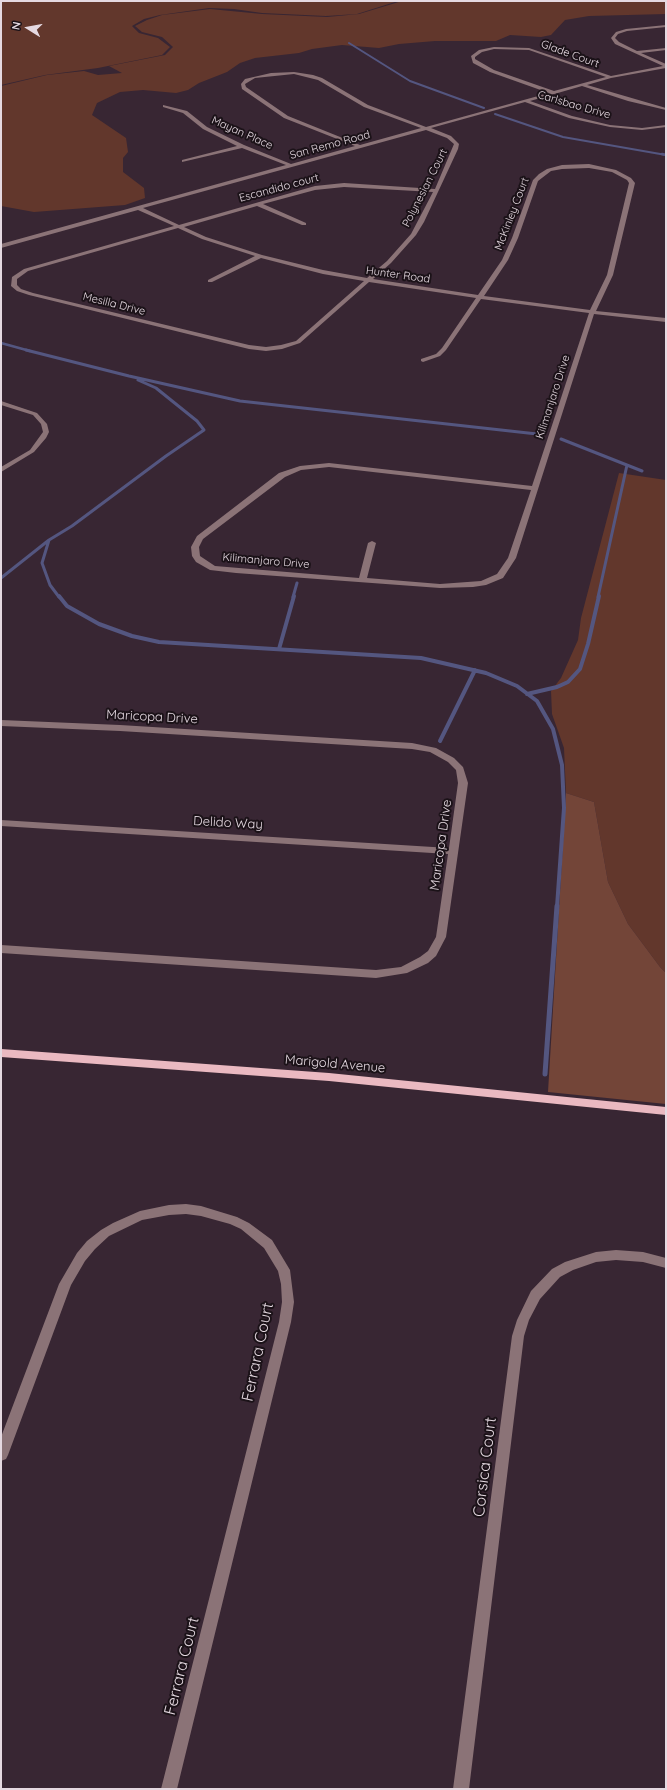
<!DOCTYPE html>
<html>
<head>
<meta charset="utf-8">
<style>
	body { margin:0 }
	#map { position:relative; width:667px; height:1790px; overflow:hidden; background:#382633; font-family:Quicksand,sans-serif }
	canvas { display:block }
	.frame { position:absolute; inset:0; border:2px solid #e5d9e1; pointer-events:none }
	.north { position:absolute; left:8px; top:8px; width:40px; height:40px; -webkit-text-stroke:3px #1b1218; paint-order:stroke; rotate:281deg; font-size:11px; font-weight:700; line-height:16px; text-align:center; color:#e5d9e1 }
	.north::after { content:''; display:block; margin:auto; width:14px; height:18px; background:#e5d9e1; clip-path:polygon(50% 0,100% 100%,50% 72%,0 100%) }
</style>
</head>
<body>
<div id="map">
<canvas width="667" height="1790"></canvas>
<div class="frame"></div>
<div class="north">N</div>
</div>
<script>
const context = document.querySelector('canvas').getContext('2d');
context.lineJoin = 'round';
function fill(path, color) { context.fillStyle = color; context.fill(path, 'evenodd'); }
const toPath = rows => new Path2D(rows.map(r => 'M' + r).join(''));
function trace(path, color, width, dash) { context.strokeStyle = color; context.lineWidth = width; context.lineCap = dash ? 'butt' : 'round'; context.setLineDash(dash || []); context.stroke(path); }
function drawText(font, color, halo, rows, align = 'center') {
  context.font = font + ' Quicksand,sans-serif'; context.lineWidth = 4; context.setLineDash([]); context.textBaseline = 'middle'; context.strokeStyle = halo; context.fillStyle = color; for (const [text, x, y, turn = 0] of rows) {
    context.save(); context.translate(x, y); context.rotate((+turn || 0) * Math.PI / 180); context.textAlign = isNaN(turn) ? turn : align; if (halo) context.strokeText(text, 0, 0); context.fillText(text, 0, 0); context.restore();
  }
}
const green = toPath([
	[1,1,398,1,357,14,326,16,262,13,234,9,209,8,160,15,144,19,132,26,139,33,158,38,170,47,162,55,98,68,45,75,1,85],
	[402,1,666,1,666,14,589,16,565,20,551,35,541,37,510,35,496,41,435,41,399,44,379,48,342,45,312,49,299,53,255,58,240,63,227,72,199,83,188,90,176,93,143,90,120,92,97,103,92,115,126,138,128,152,123,158,123,172,144,188,145,198,125,205,34,212,1,206,1,86,47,75,84,71,98,75,122,73,109,66,165,55,173,47,162,37,142,32,135,26,147,20,162,15,210,9,262,14,327,17,359,14],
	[619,473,666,480,666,973,660,967,628,924,608,882,594,802,566,793,564,748,552,714,551,691,561,678,578,640,581,618]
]);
const forest = toPath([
	[566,793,594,802,608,882,628,924,660,967,666,973,666,1104,548,1092]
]);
const streamFar4 = toPath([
	[349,43,410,81,484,108],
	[495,114,563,137,666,155]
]);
const streamFar3 = toPath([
	[662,154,666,155],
	[1,343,30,351]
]);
const streamFar2 = toPath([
	[26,350,129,376,240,401,537,434],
	[561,439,642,471],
	[49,540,42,563,50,585,59,597],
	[1,578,49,540,72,526,166,456,204,430,197,421,156,388,138,380],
	[293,597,297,583],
	[598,597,627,465]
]);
const streamFar1 = toPath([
	[59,596,67,606,99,624,132,636,159,642,421,658,486,673,517,686,537,701,553,729,562,765,564,808,557,907],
	[279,649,294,596],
	[527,694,557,687,568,682,580,669,588,644,599,596],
	[440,741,475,670]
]);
const stream = toPath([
	[545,1074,557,906]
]);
const minor = toPath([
	[666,25,666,27,627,31,618,34,615,38,619,42,637,51,666,48,666,50,641,53,666,64,666,68,611,78,587,85,666,108,666,110,628,101,582,86,530,101,572,116,610,125,642,128,666,125,666,127,642,130,610,127,569,118,525,102,431,128,451,136,459,144,458,149,424,222,416,235,391,263,373,279,478,295,502,260,512,238,533,180,539,174,547,169,562,165,589,164,616,170,631,178,635,183,613,275,596,311,666,318,666,322,594,314,516,558,503,578,486,585,473,587,440,588,236,573,210,570,196,562,192,556,191,547,197,536,279,473,300,466,329,463,532,486,589,313,481,299,446,350,440,356,423,362,421,361,421,359,436,354,442,348,476,298,369,282,300,343,282,349,266,351,249,349,29,295,17,291,11,286,12,277,24,269,174,226,138,210,1,248,1,244,286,165,242,148,182,162,182,160,237,146,203,129,183,113,163,107,163,105,187,111,207,127,244,145,291,164,355,146,284,118,242,89,241,84,245,79,271,73,294,72,313,75,322,78,368,105,426,127,549,93,490,72,473,63,471,56,479,50,494,47,529,48,611,76,663,66,615,44,611,38,616,32,626,29,666,25],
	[494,49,529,50,606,77,554,91,494,70,475,59,475,57,482,52,494,49],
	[294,74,318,80,364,107,421,128,360,145,288,116,246,87,245,84,255,78,294,74],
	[426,130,447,138,454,144,435,189,344,183,315,186,179,225,143,208,426,130],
	[589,168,612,172,627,180,629,183,607,275,590,310,484,296,508,260,518,238,538,181,551,171,562,169,589,168],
	[344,187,433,192,411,234,387,261,367,278,323,270,262,255,206,237,184,227,257,206,302,225,306,225,306,223,263,204,315,190,344,187],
	[178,228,202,239,255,256,208,280,208,282,212,282,261,258,323,274,364,281,296,341,281,345,266,347,249,345,33,293,21,289,17,285,17,279,28,271,178,228],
	[329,467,531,490,508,558,497,574,481,581,440,584,367,578,376,543,372,541,368,543,359,578,215,566,200,556,199,547,203,539,285,477,301,470,329,467],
	[1,401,37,413,47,424,49,432,46,438,34,452,1,472,1,467,30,450,43,432,41,424,33,415,1,405,1,401],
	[1,720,120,725,412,743,436,748,454,758,463,767,468,783,446,937,436,956,428,963,407,973,376,978,1,953,1,945,376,970,401,967,420,957,428,951,436,937,448,854,1,826,1,820,449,848,458,783,456,770,448,762,430,752,412,749,120,731,1,726,1,720],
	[186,1204,201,1206,237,1217,249,1223,272,1240,290,1270,294,1302,291,1322,177,1789,161,1789,279,1322,282,1302,281,1284,278,1271,264,1248,241,1229,230,1224,201,1216,186,1214,169,1215,142,1220,109,1236,95,1249,85,1261,71,1285,8,1455,6,1459,1,1461,1,1437,59,1284,77,1253,87,1241,101,1230,113,1223,140,1211,169,1205,186,1204],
	[616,1250,643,1252,666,1258,666,1268,643,1262,616,1260,596,1262,573,1270,560,1277,540,1299,529,1320,524,1336,469,1789,453,1789,512,1336,517,1320,531,1291,552,1269,565,1262,596,1252,616,1250]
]);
const major = toPath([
	[1,1049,329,1073,666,1107,666,1115,329,1081,1,1057,1,1049]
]);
const farStreetnames = [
	["Glade Court",570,54,20],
	["Carlsbao Drive",574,105,16],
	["Mayan Place",242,133,24],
	["San Remo Road",330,145,-15],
	["Escandido court",279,188,-15],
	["Polynesian Court",425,188,-63],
	["McKinley Court",512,214,-69],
	["Hunter Road",398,275,8],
	["Mesilla Drive",114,304,14],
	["Kilimanjaro Drive",553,397,-72],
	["Kilimanjaro Drive",266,561,5]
];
const streetNames = [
	["Maricopa Drive",152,717,3],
	["Delido Way",228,823,3],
	["Maricopa Drive",441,845,-82],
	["Marigold Avenue",335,1064,5]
];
const nearStreetnames = [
	["Ferrara Court",258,1352,-78],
	["Corsica Court",485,1467,-83],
	["Ferrara Court",182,1666,-76]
];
fill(green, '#62372c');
fill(forest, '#734538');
trace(streamFar4, '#545680', 2);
trace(streamFar3, '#545680', 2.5);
trace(streamFar2, '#545680', 3);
trace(streamFar1, '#545680', 4);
trace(stream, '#545680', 5);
fill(minor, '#8b7377');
fill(major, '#eab9c1');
drawText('11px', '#e5d9e1', '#1b1218', farStreetnames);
drawText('13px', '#e5d9e1', '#1b1218', streetNames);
drawText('16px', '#e5d9e1', '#1b1218', nearStreetnames);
</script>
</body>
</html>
